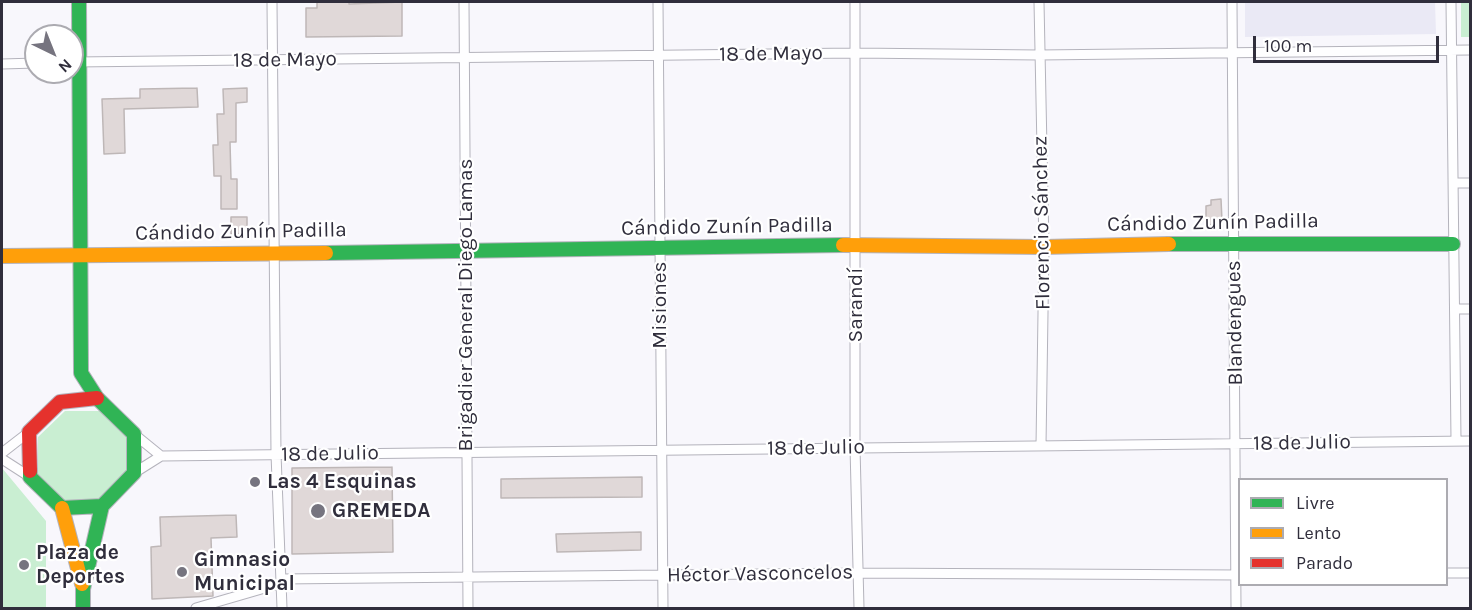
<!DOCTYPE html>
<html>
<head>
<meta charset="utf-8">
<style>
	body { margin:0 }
	#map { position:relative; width:1472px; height:610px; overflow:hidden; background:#f8f7fc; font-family:Karla,sans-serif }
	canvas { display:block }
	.frame { position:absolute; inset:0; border:3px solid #302e3c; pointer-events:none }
	.legend { position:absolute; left:1238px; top:478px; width:210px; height:108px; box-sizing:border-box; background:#fff; border:2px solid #acabb1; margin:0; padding:8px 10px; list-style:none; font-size:18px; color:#302e3c }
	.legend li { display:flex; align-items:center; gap:12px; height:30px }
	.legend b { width:30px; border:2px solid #acabb1 }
	.north { position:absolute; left:24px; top:24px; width:60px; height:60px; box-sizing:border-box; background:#fff; border:2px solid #acabb1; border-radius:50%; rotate:137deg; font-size:16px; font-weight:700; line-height:24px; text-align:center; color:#302e3c }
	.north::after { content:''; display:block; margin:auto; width:21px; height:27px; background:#76747f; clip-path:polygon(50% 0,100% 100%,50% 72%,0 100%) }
	.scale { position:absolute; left:1253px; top:36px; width:186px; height:27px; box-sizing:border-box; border:3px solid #302e3c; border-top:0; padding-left:8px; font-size:18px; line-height:21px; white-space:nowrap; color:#302e3c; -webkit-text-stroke:4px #fff; paint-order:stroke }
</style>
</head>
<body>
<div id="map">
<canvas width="1472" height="610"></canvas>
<div class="frame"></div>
<ul class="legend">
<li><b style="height:8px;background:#30b455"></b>Livre</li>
<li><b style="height:8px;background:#ff9f0a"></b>Lento</li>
<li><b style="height:8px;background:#e5322d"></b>Parado</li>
</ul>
<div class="north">N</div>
<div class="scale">100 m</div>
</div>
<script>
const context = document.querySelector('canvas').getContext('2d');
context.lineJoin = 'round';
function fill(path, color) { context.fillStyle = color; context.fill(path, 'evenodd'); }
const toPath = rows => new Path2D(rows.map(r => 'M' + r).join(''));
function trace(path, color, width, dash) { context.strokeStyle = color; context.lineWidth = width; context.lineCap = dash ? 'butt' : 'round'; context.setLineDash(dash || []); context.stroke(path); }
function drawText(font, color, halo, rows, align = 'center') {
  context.font = font + ' Karla,sans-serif'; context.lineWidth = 4.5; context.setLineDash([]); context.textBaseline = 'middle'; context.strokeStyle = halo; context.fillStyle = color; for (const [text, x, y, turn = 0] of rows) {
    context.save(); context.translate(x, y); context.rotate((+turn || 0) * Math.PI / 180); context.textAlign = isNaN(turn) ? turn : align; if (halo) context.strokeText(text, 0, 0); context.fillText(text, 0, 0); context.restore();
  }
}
const built = toPath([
	[1245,2,1435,2,1436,34,1245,37]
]);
const green = toPath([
	[1461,2,1470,2,1470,37,1461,37],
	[65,411,101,411,127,436,127,474,101,501,64,501,38,474,38,437],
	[2,468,46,521,46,608,2,608]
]);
const building = toPath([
	[317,2,349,2,349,4,402,2,402,36,306,37,306,8,317,8,317,2],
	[197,88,198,107,124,109,125,153,104,154,102,99,140,98,140,89,197,88],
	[247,88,247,102,236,103,236,142,230,142,231,179,237,179,237,209,221,209,221,176,214,176,213,145,218,145,217,114,224,114,223,89,247,88],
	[1221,199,1222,221,1218,224,1206,225,1206,206,1211,205,1211,200,1221,199],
	[231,217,247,217,247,233,231,234,231,217],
	[392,467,393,552,292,554,292,468,392,467],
	[642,477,642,497,501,498,501,479,642,477],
	[236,515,237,537,211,538,213,596,152,599,151,547,161,546,160,517,236,515],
	[641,532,641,550,557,552,556,534,641,532]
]);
const street = toPath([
	[272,2,276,454,282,608],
	[464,2,468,608],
	[658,2,663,608],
	[855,2,855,447,859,608],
	[1039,2,1044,247,1041,445],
	[1232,2,1236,608],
	[1451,2,1456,440],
	[75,62,855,53,1039,55,1470,50],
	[2,64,36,63],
	[1453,183,1470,183],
	[1455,309,1470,309],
	[134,434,161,456],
	[2,453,29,432],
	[2,459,30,477],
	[134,473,161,456,1470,441],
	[1446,573,1470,573],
	[281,579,857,573,1240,575],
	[196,608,282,583]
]);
const fast = toPath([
	[1169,244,1453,244],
	[326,253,843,245],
	[30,471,30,477,62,508,102,506,134,473,134,434,97,398,81,373,79,2],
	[83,608,83,589,102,506]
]);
const slow = toPath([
	[843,245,1044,247,1169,244],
	[2,256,326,253],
	[62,508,82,584]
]);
const jam = toPath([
	[30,471,29,432,60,402,97,398]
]);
const markers = [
	[255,482,6,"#76747f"],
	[318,511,8,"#76747f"],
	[24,565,6,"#76747f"],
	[182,572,6,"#76747f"]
];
const streetNames = [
	["18 de Mayo",771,54,-1],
	["18 de Mayo",285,60,-1],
	["Florencio Sánchez",1042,223,-91],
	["Cándido Zunín Padilla",1213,223,-1],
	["Cándido Zunín Padilla",727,227,-1],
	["Cándido Zunín Padilla",241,232,-1],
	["Brigadier General Diego Lamas",466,305,-90],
	["Misiones",660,305,-90],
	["Sarandí",856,305,-90],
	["Blandengues",1235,323,-91],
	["18 de Julio",1302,443,-1],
	["18 de Julio",816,448,-1],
	["18 de Julio",330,454,-1],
	["Héctor Vasconcelos",760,574,-1]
];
const poiNames = [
	["Las 4 Esquinas",267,482],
	["GREMEDA",332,511],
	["Plaza de",36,553],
	["Deportes",36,577],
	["Gimnasio",194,560],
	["Municipal",194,584]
];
fill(built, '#eae9f5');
fill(green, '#c9eed2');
fill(building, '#e0d8d8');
trace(building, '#beb7b7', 1.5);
trace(street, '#b4b3bc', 11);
trace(fast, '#b4b3bc', 16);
trace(slow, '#b4b3bc', 16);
trace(jam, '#b4b3bc', 16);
trace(street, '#fefeff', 9);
trace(fast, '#30b455', 14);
trace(slow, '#ff9f0a', 14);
trace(jam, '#e5322d', 14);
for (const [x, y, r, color] of markers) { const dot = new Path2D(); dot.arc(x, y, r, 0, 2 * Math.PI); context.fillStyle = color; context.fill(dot); trace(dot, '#fff', 2); }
drawText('21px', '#302e3c', '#fff', streetNames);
drawText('bold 21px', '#302e3c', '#fff', poiNames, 'left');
</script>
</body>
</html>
